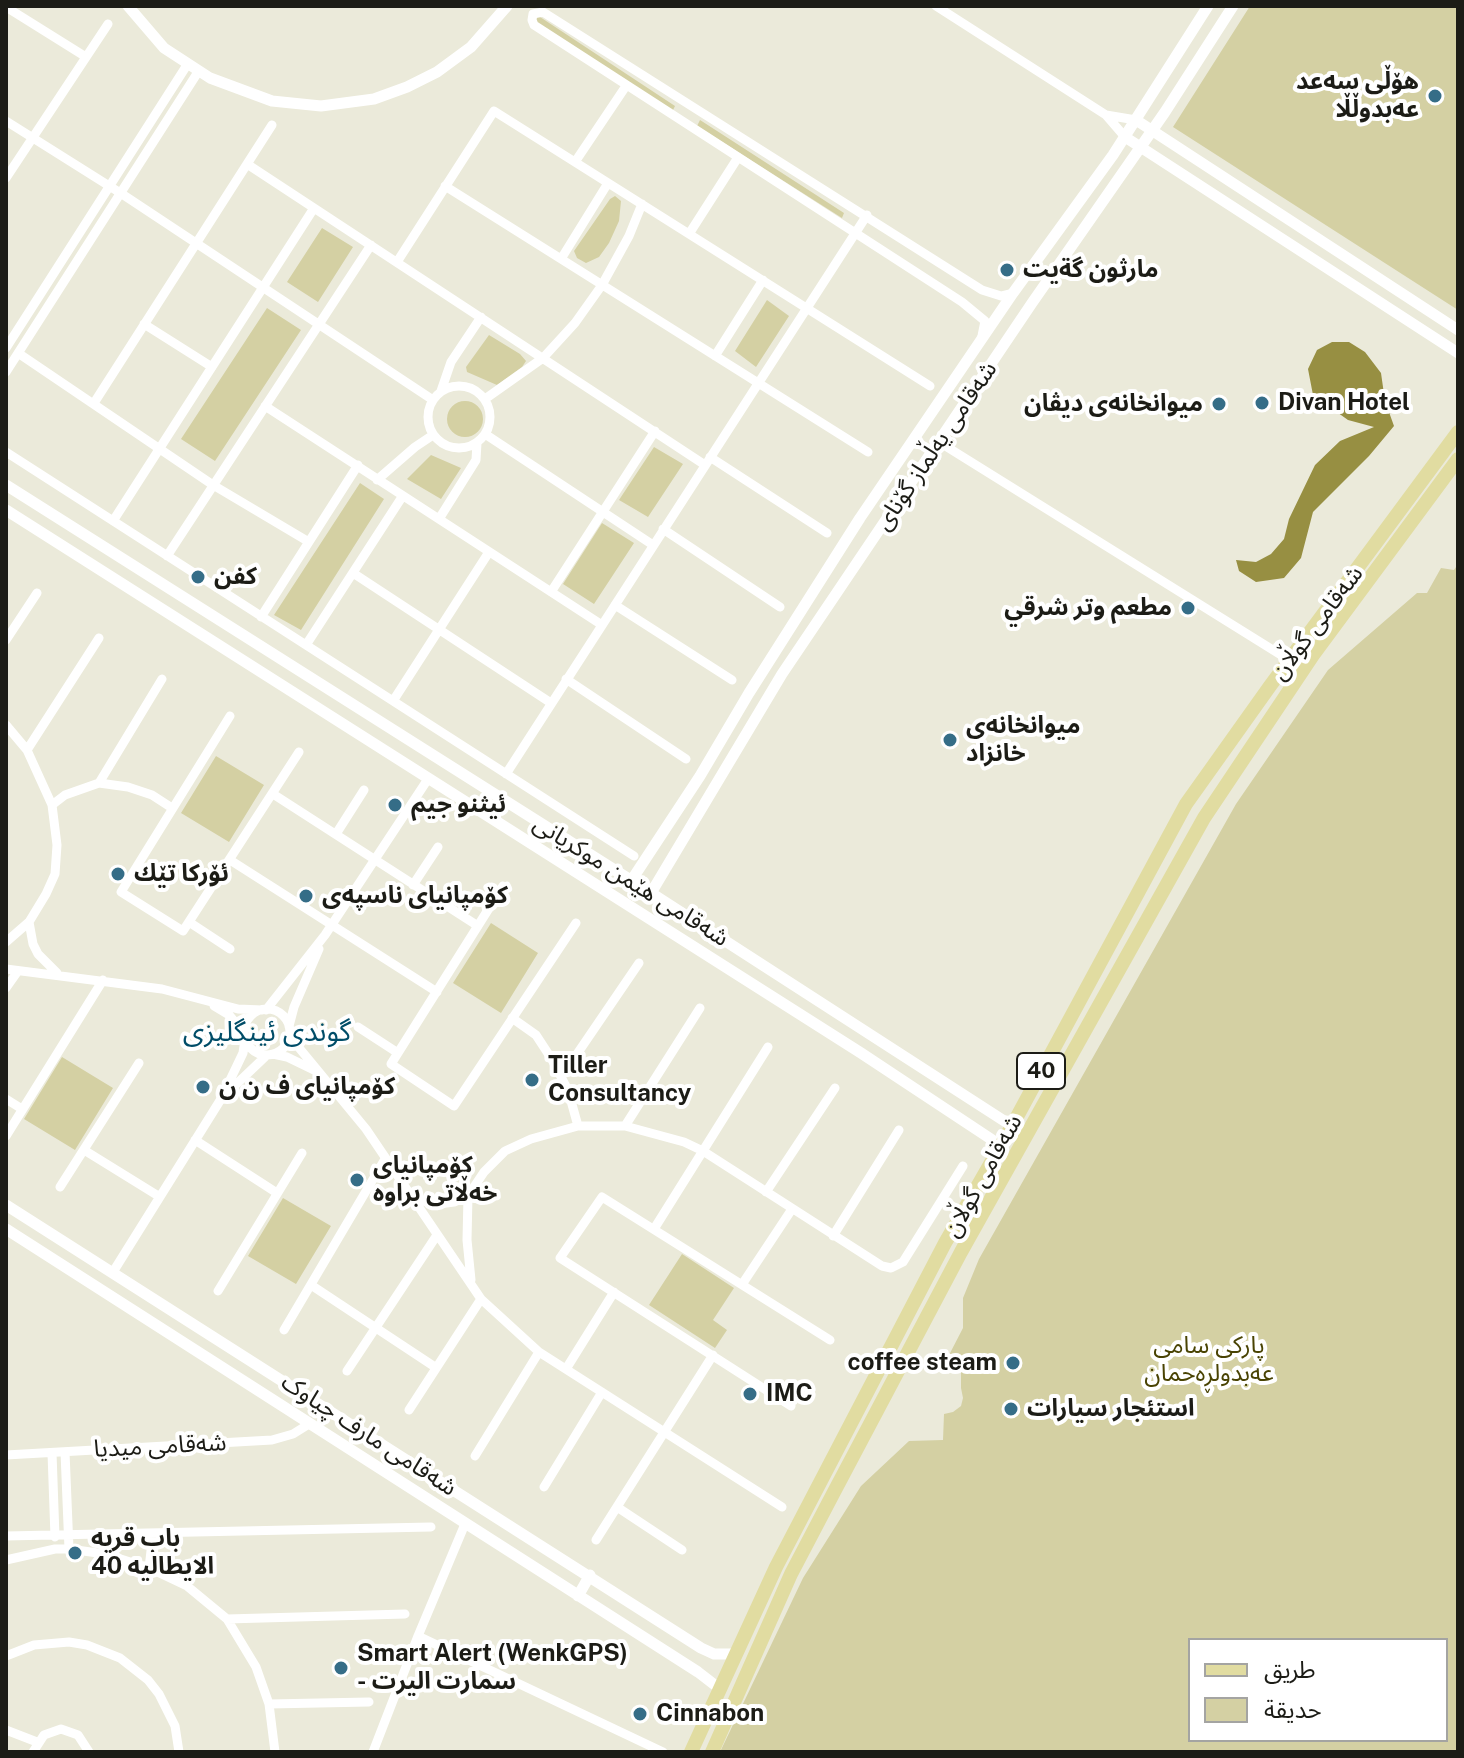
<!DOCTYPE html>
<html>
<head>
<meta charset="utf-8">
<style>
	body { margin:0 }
	#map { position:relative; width:1464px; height:1758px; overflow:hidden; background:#ebeada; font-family:"Public Sans","Noto Sans Arabic",sans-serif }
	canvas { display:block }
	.frame { position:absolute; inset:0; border:8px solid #1c1c16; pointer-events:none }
	.legend { position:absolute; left:1188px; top:1638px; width:260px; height:104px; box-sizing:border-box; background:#fff; border:2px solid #a4a4a2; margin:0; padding:10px 14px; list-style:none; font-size:24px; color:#1c1c16 }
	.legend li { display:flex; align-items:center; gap:16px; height:40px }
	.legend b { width:40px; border:2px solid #a4a4a2 }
</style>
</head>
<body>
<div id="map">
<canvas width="1464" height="1758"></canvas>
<div class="frame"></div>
<ul class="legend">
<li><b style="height:10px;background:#e1dca1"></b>طريق</li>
<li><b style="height:22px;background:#d4d0a3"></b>حديقة</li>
</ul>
</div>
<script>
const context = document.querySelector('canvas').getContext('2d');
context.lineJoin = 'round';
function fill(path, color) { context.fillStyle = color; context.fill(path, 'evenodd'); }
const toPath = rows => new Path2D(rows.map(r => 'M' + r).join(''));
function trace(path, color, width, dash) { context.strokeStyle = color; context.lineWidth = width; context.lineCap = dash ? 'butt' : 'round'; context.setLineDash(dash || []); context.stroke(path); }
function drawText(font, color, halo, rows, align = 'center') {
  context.font = font + ' "Public Sans","Noto Sans Arabic",sans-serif'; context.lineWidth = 8; context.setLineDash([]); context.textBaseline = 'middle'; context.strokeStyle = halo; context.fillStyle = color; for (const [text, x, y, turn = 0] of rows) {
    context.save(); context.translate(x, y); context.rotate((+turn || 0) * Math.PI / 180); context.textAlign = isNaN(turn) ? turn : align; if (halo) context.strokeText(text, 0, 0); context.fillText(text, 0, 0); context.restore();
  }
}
const green = toPath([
	[1250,6,1458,6,1458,310,1173,127],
	[537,15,675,106,672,112,533,21],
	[700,120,844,213,842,218,697,126],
	[615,196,621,201,619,221,609,243,599,257,586,263,577,258,574,251,610,199],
	[322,228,353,247,318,302,287,282],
	[767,300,789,316,756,367,735,351],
	[267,308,301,330,215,461,181,439],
	[489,335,520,354,526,361,522,367,497,385,467,372,466,367],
	'447 419a18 18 0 1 1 36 0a18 18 0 1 1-36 0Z',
	[654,447,683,464,648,517,619,500],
	[431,455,461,468,441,499,407,479],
	[360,483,384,499,301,630,274,615],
	[602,523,634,543,594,604,563,584],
	[1458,564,1458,1752,720,1752,803,1578,861,1486,909,1441,943,1440,944,1414,953,1412,961,1406,963,1398,961,1388,961,1359,948,1357,963,1328,963,1298,979,1259,1236,804,1328,670,1417,593,1427,593,1441,568,1454,570],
	[1190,1640,1446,1640,1446,1740,1190,1740],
	[216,756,264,785,229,842,181,813],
	[491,923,538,953,501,1013,453,983],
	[62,1057,113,1088,75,1150,24,1119],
	[283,1198,331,1226,296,1284,248,1256],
	[682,1254,734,1288,713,1320,727,1330,715,1348,649,1305]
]);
const water = toPath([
	[1332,342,1349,342,1365,352,1381,373,1385,401,1394,426,1369,456,1313,512,1301,558,1284,578,1256,582,1239,571,1236,560,1256,562,1271,554,1284,539,1289,519,1315,465,1340,441,1374,427,1348,420,1313,395,1308,369,1317,350]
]);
const minor = toPath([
	[936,6,1106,115,1125,137],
	[6,7,86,57],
	[1106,115,1136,120],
	[6,121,122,194,433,400],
	[575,162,626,86],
	[247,164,705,465],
	[6,178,108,24],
	[445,186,868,452],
	[689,234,737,159],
	[561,259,608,183],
	[397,262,494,111,930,386],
	[144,324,212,367],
	[982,336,985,321,962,302,534,25,532,20,533,14,543,12,982,290,1001,296,1013,293],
	[6,348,187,65],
	[18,353,213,485,309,542],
	[715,356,763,280],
	[6,372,198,72],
	'428 417a31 31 0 1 1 62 0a31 31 0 1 1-62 0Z',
	[441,391,451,362,481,317],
	[485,399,543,358,575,323,602,285,629,236,642,204],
	[94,403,272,125],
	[265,406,602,625],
	[485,434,653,545],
	[939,442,1289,660],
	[6,452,634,856],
	[710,457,827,533],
	[377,480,415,447,433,435],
	[439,519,476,460,477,443],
	[113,521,314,208],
	[663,529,780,607],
	[167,556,371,245],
	[353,573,551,703],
	[551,592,655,431],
	[615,605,732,680],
	[261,617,358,465],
	[6,640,37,593],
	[306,645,402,497],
	[566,679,686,759],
	[393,701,489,552],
	[230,716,121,892,183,931,299,752],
	[6,725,27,750,52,805,57,845,55,874,46,894,29,922,6,942],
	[27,750,99,638],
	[506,774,867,215],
	[99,783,162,679],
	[273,794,478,926],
	[52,805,65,795,99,783,128,787,152,795,172,808],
	[336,834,364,790],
	[230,860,437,992],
	[413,885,438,847],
	[503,886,391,1064,454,1106,576,923],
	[29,922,33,944,38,954,57,973],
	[189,922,230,949],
	[6,969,162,989,238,1009,262,1010],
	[6,988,18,971],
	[214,1006,229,1015,244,1033],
	'244 1032a23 23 0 1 1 46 0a23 23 0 1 1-46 0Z',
	[266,1010,325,935,428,779],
	[512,1018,536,1035,551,1058,568,1090,578,1126],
	[289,1026,294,1007,319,949],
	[358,1027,398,1053],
	[290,1032,300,1049,366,1129,481,1299,539,1352,782,1507],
	[273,1054,287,1057,318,1072],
	[562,1076,639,963],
	[226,1094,267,1055],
	[6,1099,22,1109],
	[625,1126,700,1008],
	[6,1136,103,980],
	[195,1140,277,1193],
	[84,1150,160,1197],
	[60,1187,139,1063],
	[766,1192,835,1088],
	[414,1196,424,1201,439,1204,454,1202,468,1196,484,1172,505,1151,531,1139,578,1126,625,1126,684,1142,703,1151,882,1266,891,1268,903,1262,963,1166],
	[468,1196,467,1240,471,1280],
	[654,1229,768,1047],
	[833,1236,899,1130],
	[113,1272,221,1099,243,1053,245,1039],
	[743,1283,792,1209],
	[311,1285,435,1367],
	[218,1291,302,1153],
	[284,1330,385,1159],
	[566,1369,614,1292],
	[347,1371,437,1235],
	[791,1406,560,1258,602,1197,830,1340],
	[409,1410,481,1299],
	[65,1452,69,1549],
	[52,1453,55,1537],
	[6,1455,272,1440,293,1434,309,1424],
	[475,1456,539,1352],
	[544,1487,602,1392],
	[617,1507,682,1550],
	[6,1536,431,1527],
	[596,1540,713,1355],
	[6,1560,55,1549,69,1549,105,1554,149,1568,187,1586,227,1619,256,1667,269,1704,275,1752],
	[149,1568,153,1534],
	[227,1619,405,1614],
	[418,1636,663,1752],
	[6,1656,34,1645,69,1642,87,1645,120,1658,148,1680,159,1694,175,1726,179,1752],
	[269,1704,369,1702],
	[6,1730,37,1742],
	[33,1752,44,1735,61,1729,78,1735,89,1752],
	[373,1752,418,1636,465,1524]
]);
const tertiary = toPath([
	[128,6,164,48,210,78,272,101,321,106,374,99,407,87,437,72,471,47,507,6],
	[1136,120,1458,330],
	[1125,137,1458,353],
	[6,485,651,893,1012,1126],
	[6,510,861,1053,1000,1145],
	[631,881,700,776,749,693,860,518,1013,293,1113,155,1208,6],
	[651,893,782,674,1032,303,1165,112,1233,6],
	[6,1205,701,1648,714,1654,735,1654],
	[6,1229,698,1672,720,1689],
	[578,1596,590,1575]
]);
const primary = toPath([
	[691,1752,776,1567,945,1243,1012,1126,1186,804,1270,686,1458,432],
	[712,1752,791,1574,834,1492,961,1252,1204,818,1313,655,1458,459]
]);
const markers = [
	[1435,96,8,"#356d87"],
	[1007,270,8,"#356d87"],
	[1262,403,8,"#356d87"],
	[1219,404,8,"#356d87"],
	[198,577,8,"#356d87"],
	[1188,608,8,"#356d87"],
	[950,740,8,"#356d87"],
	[395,805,8,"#356d87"],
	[118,874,8,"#356d87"],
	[306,896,8,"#356d87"],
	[532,1080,8,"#356d87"],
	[203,1087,8,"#356d87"],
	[357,1180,8,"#356d87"],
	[1013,1363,8,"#356d87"],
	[750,1394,8,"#356d87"],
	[1011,1409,8,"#356d87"],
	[75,1553,8,"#356d87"],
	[341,1668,8,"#356d87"],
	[640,1714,8,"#356d87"]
];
const shields = [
	[1041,1071,48]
];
const shieldNames = [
	["40",1041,1071]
];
const poiNames = [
	["ھۆڵی سەعد",1419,82,"right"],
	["عەبدوڵڵا",1419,110,"right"],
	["مارثون گةيت",1023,270],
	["Divan Hotel",1278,403],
	["میوانخانەی دیڤان",1203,404,"right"],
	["كفن",214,577],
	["مطعم وتر شرقي",1172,608,"right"],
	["میوانخانەی",966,726],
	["خانزاد",966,754],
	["ئيثنو جيم",411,805],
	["ئۆركا تێك",134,874],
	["کۆمپانیای ناسپەی",322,896],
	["Tiller",548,1066],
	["Consultancy",548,1094],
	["كۆمپانیای ف ن ن",219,1087],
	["کۆمپانیای",373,1166],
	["خەڵاتی براوە",373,1194],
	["coffee steam",997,1363,"right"],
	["IMC",766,1394],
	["استئجار سيارات",1027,1409],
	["باب قريه",91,1539],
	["الايطاليه 40",91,1567],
	["Smart Alert (WenkGPS)",357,1654],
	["- سمارت اليرت",357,1682],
	["Cinnabon",656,1714]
];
const streetNames = [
	["شەقامی یەڵماز گۆنای",936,446,-56],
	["شەقامی گوڵان",1317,623,-53],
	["شەقامی هێمن موکریانی",631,881,32],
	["شەقامی گوڵان",983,1176,-61],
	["شەقامی مارف چیاوک",369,1435,33],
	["شەقامی میدیا",160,1446,-3]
];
const parkNames = [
	["پارکی سامی",1209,1346],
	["عەبدولڕەحمان",1209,1374]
];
const quarterNames = [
	["گوندی ئینگلیزی",267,1032]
];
fill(green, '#d4d0a3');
fill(water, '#978f42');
trace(minor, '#fff', 9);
trace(tertiary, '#fff', 11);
trace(primary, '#e1dca1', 14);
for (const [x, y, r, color] of markers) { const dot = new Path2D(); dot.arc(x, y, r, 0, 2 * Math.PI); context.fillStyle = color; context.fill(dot); trace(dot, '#fff', 3); }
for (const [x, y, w] of shields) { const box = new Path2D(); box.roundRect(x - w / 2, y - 18, w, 36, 6); context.fillStyle = '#fff'; context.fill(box); trace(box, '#1c1c16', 2); }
drawText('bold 22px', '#1c1c16', null, shieldNames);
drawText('bold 24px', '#1c1c16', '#fff', poiNames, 'left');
drawText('24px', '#1c1c16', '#fff', streetNames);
drawText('24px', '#494303', '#fff', parkNames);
drawText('28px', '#004d68', '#fff', quarterNames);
</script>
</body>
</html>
